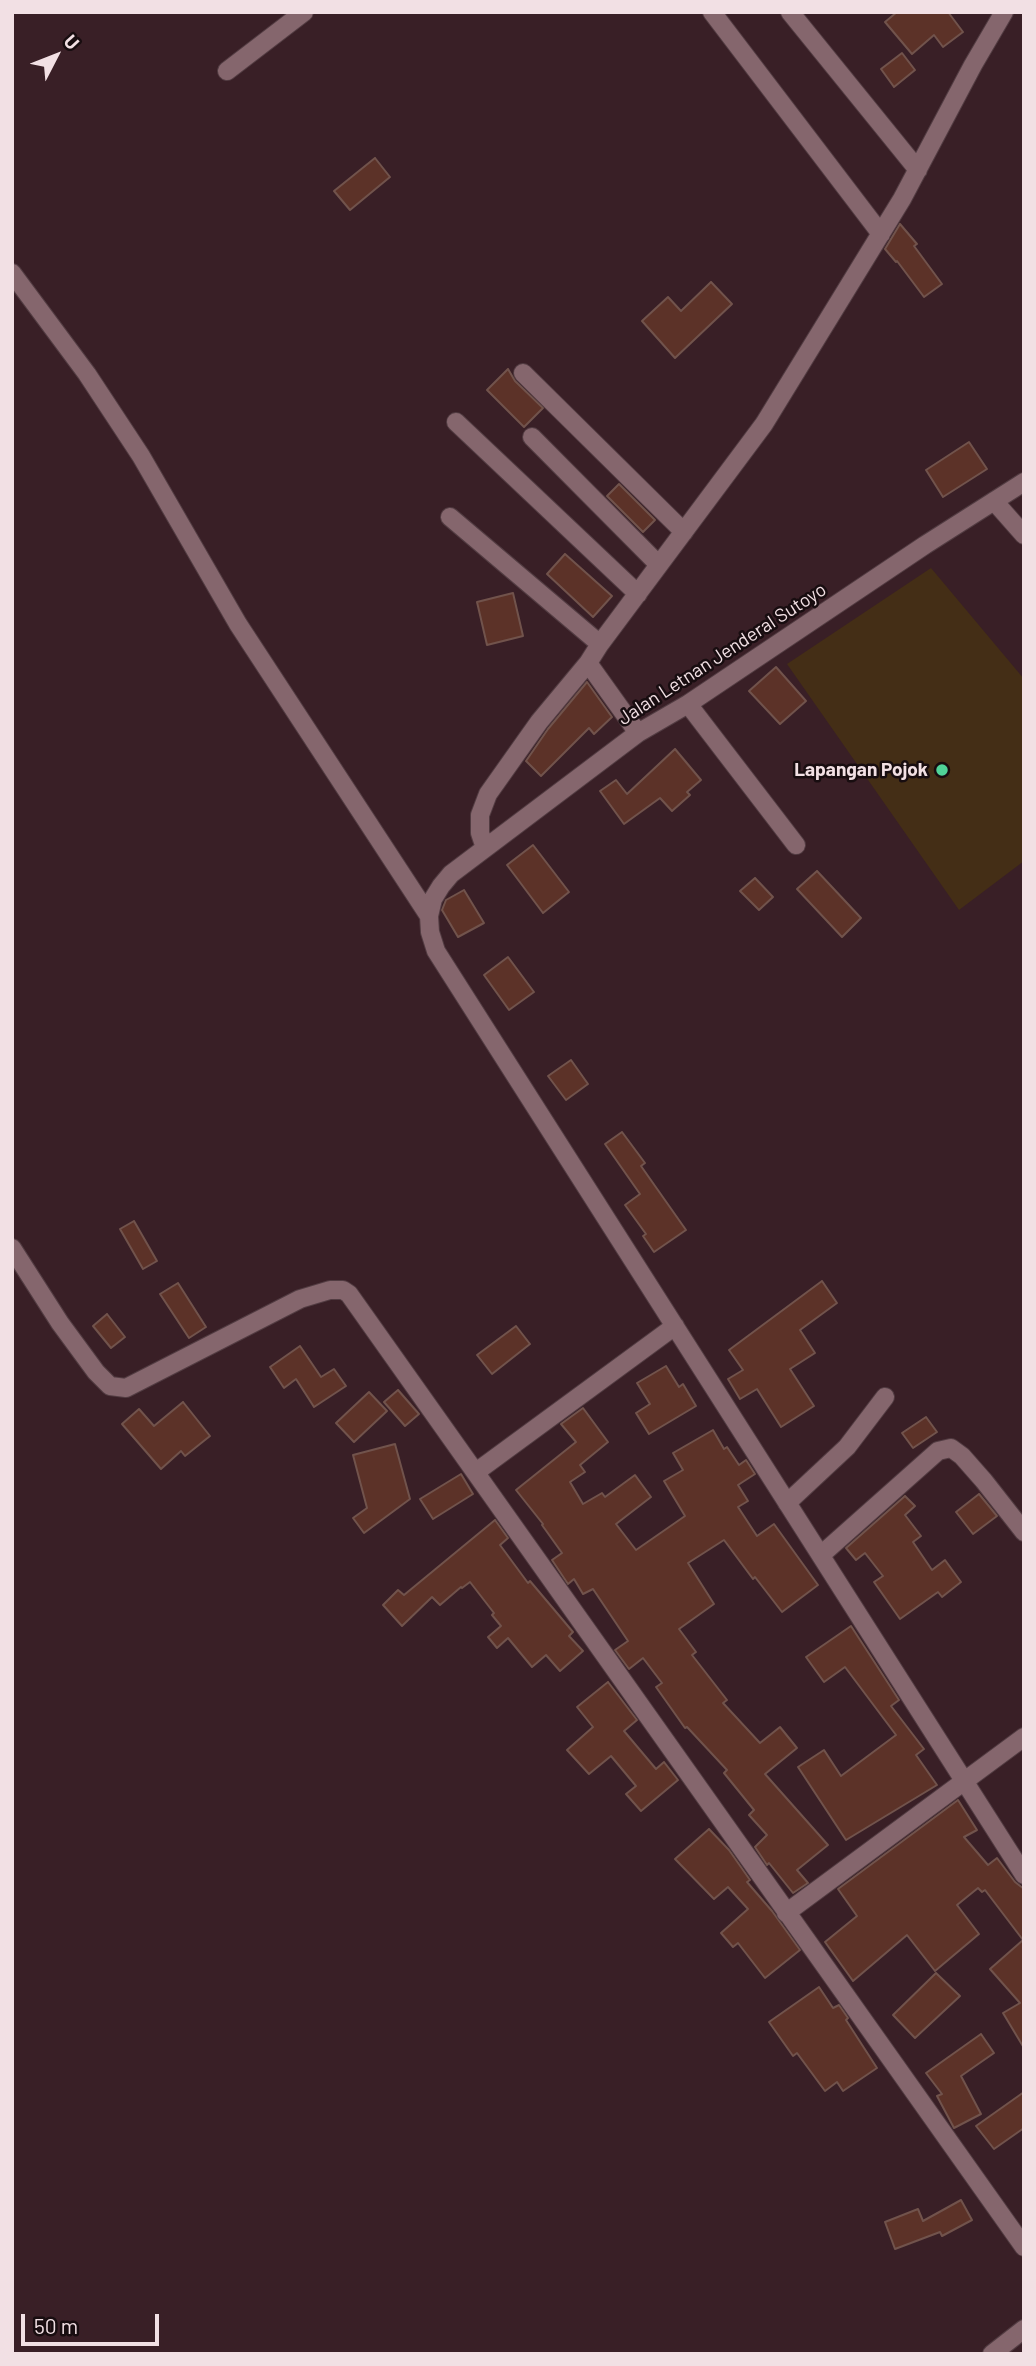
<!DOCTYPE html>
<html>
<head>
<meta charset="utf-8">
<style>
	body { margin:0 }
	#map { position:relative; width:1036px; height:2366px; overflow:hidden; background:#391f26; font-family:Barlow,sans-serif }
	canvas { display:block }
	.frame { position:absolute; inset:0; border:14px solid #f2e0e4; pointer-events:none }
	.north { position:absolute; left:21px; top:21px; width:70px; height:70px; -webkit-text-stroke:5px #180d10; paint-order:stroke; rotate:48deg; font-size:19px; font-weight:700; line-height:28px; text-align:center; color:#f2e0e4 }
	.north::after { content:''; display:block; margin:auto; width:24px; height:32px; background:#f2e0e4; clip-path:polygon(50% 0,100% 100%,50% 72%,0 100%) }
	.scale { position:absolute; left:21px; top:2314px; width:138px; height:32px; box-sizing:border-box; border:4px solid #f2e0e4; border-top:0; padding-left:9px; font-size:21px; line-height:24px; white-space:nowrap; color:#f2e0e4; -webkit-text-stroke:5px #180d10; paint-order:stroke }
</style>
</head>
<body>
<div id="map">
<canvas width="1036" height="2366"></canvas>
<div class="frame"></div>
<div class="north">U</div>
<div class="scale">50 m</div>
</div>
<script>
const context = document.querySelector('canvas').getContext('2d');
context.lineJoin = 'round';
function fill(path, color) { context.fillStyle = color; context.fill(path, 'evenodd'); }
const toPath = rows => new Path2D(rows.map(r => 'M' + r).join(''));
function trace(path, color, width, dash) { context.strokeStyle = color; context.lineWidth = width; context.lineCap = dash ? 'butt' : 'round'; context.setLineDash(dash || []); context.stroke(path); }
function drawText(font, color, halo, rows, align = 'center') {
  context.font = font + ' Barlow,sans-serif'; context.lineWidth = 5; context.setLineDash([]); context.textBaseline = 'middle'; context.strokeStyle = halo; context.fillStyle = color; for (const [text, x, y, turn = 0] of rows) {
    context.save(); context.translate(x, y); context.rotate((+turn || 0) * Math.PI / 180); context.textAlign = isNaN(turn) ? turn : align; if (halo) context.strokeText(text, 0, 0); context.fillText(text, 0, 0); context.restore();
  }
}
const green = toPath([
	[931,568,1024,679,1024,861,959,910,787,664]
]);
const building = toPath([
	[897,12,948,12,963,32,943,47,934,35,912,54,885,22,897,12],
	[902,53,915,70,894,87,881,69,902,53],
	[375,158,390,177,350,210,334,191,375,158],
	[900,224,917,244,914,246,942,284,924,297,897,261,896,262,885,249,900,224],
	[711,282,732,304,675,358,642,321,668,297,681,311,711,282],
	[508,369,515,381,543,408,524,427,487,390,508,369],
	[969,442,987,469,943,497,926,470,969,442],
	[619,484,655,520,643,532,607,496,619,484],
	[565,554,612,596,593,617,547,574,565,554],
	[513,593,523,636,487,645,477,602,513,593],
	[776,667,806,701,780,724,749,691,776,667],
	[587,682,612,717,594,734,589,728,541,776,526,761,548,729,587,682],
	[675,749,701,780,687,792,690,795,672,811,660,798,624,824,600,791,616,780,627,794,675,749],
	[533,845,569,892,543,913,507,865,533,845],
	[817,871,861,918,842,937,797,889,817,871],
	[755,878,773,897,759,910,740,891,755,878],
	[464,890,484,923,458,937,442,910,446,900,464,890],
	[508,957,534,992,509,1010,484,975,508,957],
	[571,1060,588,1084,566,1100,548,1076,571,1060],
	[622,1132,645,1163,641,1166,686,1230,654,1252,643,1236,646,1234,625,1205,640,1194,605,1144,622,1132],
	[134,1221,157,1261,143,1269,120,1229,134,1221],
	[822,1281,837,1303,800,1330,815,1353,790,1369,814,1406,781,1427,757,1389,740,1399,728,1379,743,1370,729,1350,822,1281],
	[178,1283,206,1327,189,1338,160,1294,178,1283],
	[107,1314,125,1337,111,1348,93,1326,107,1314],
	[516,1326,530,1344,492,1374,477,1355,516,1326],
	[300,1346,321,1377,334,1369,346,1386,314,1407,296,1379,284,1388,270,1367,300,1346],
	[666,1366,679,1387,683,1384,696,1406,649,1434,636,1413,650,1404,637,1383,666,1366],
	[398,1390,419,1414,405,1426,384,1402,398,1390],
	[369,1392,387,1411,354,1442,336,1423,369,1392],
	[183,1402,210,1436,185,1456,181,1451,161,1469,122,1424,139,1409,154,1426,183,1402],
	[583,1408,608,1442,580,1465,585,1472,570,1482,583,1504,602,1493,605,1497,635,1475,651,1497,616,1524,636,1550,685,1516,664,1481,683,1470,673,1453,713,1430,724,1449,727,1447,739,1465,746,1460,755,1474,738,1485,748,1501,738,1507,757,1536,774,1524,818,1585,782,1612,755,1577,753,1579,724,1540,688,1563,714,1604,679,1629,696,1652,692,1655,727,1700,723,1703,760,1743,780,1727,797,1748,765,1774,828,1845,797,1870,808,1883,793,1893,769,1863,767,1865,755,1847,767,1835,749,1815,754,1810,724,1773,727,1770,687,1727,685,1728,656,1687,662,1683,643,1658,629,1669,615,1650,628,1641,593,1589,583,1594,574,1579,568,1584,552,1560,562,1553,542,1525,543,1524,516,1490,576,1442,561,1424,583,1408],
	[926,1417,937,1432,913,1448,902,1433,926,1417],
	[395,1444,410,1499,364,1533,353,1518,367,1508,353,1455,395,1444],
	[461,1474,473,1494,433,1519,420,1499,461,1474],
	[979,1494,997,1516,973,1534,956,1512,979,1494],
	[905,1496,915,1506,905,1515,921,1536,913,1542,932,1570,945,1560,961,1582,942,1597,938,1592,900,1619,874,1582,883,1576,865,1553,856,1560,846,1548,905,1496],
	[495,1520,508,1538,500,1545,528,1583,530,1581,573,1632,569,1636,583,1651,560,1671,546,1655,532,1667,508,1638,497,1648,488,1637,501,1626,492,1615,494,1613,470,1582,462,1588,461,1587,440,1605,432,1597,402,1626,383,1605,398,1590,404,1595,495,1520],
	[851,1626,899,1700,891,1706,924,1749,916,1755,937,1785,846,1840,798,1767,824,1750,841,1776,896,1735,845,1667,824,1682,806,1657,851,1626],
	[608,1682,637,1720,624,1731,656,1769,664,1762,678,1780,641,1811,626,1794,636,1786,611,1756,589,1774,567,1750,593,1727,577,1707,608,1682],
	[958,1800,977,1830,964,1837,988,1865,997,1858,1015,1882,1024,1889,1024,2048,1003,2013,1020,2003,990,1969,1023,1940,985,1890,982,1892,978,1888,957,1905,979,1934,935,1971,907,1935,853,1981,825,1942,857,1916,838,1889,958,1800],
	[709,1829,729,1850,750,1880,747,1882,772,1911,800,1950,765,1978,738,1943,733,1947,721,1933,748,1909,728,1887,714,1899,675,1859,709,1829],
	[936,1973,960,1996,915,2038,893,2015,936,1973],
	[819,1987,833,2008,839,2005,848,2018,846,2020,877,2068,843,2091,837,2082,825,2091,797,2053,793,2056,769,2022,819,1987],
	[981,2034,994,2053,961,2076,981,2114,954,2128,937,2096,942,2094,926,2073,981,2034],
	[1024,2092,1024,2128,994,2149,976,2126,1024,2092],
	[961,2200,972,2220,942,2236,940,2232,895,2249,885,2222,918,2209,923,2221,961,2200]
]);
const minor = toPath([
	[712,12,881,234],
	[790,12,918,170],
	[227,71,304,12],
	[12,273,87,374,141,456,238,624,429,916],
	[523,373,684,532],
	[456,422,638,594],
	[532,437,659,565],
	[1024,482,925,545,688,704,638,733,451,874,441,886,433,899,429,916,430,932,436,951,1024,1875],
	[994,501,1024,535],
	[450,517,600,644],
	[688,704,796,845],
	[638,733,588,663,600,644,764,424,902,199,973,65,1004,12],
	[485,848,480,833,480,815,488,794,539,722,588,663],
	[12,1248,60,1323,96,1372,110,1386,126,1388,300,1299,330,1290,343,1290,349,1294,1024,2247],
	[476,1472,675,1326],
	[787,1503,847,1447,885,1397],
	[821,1555,938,1451,951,1448,962,1456,984,1481,1024,1532],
	[786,1913,1024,1737],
	[992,2354,1024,2329]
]);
const markers = [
	[942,770,7,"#50d398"]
];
const streetNames = [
	["Jalan Letnan Jenderal Sutoyo",722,654,-33]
];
const poiNames = [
	["Lapangan Pojok",928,770]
];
fill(green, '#442e16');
fill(building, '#5c3228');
trace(building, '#71534c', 2);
trace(minor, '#523c42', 20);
trace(minor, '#85666d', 18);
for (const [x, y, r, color] of markers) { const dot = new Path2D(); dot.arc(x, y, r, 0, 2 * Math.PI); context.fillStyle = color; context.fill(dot); trace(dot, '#180d10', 2.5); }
drawText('19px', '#f2e0e4', '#180d10', streetNames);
drawText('bold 19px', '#f2e0e4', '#180d10', poiNames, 'right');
</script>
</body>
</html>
